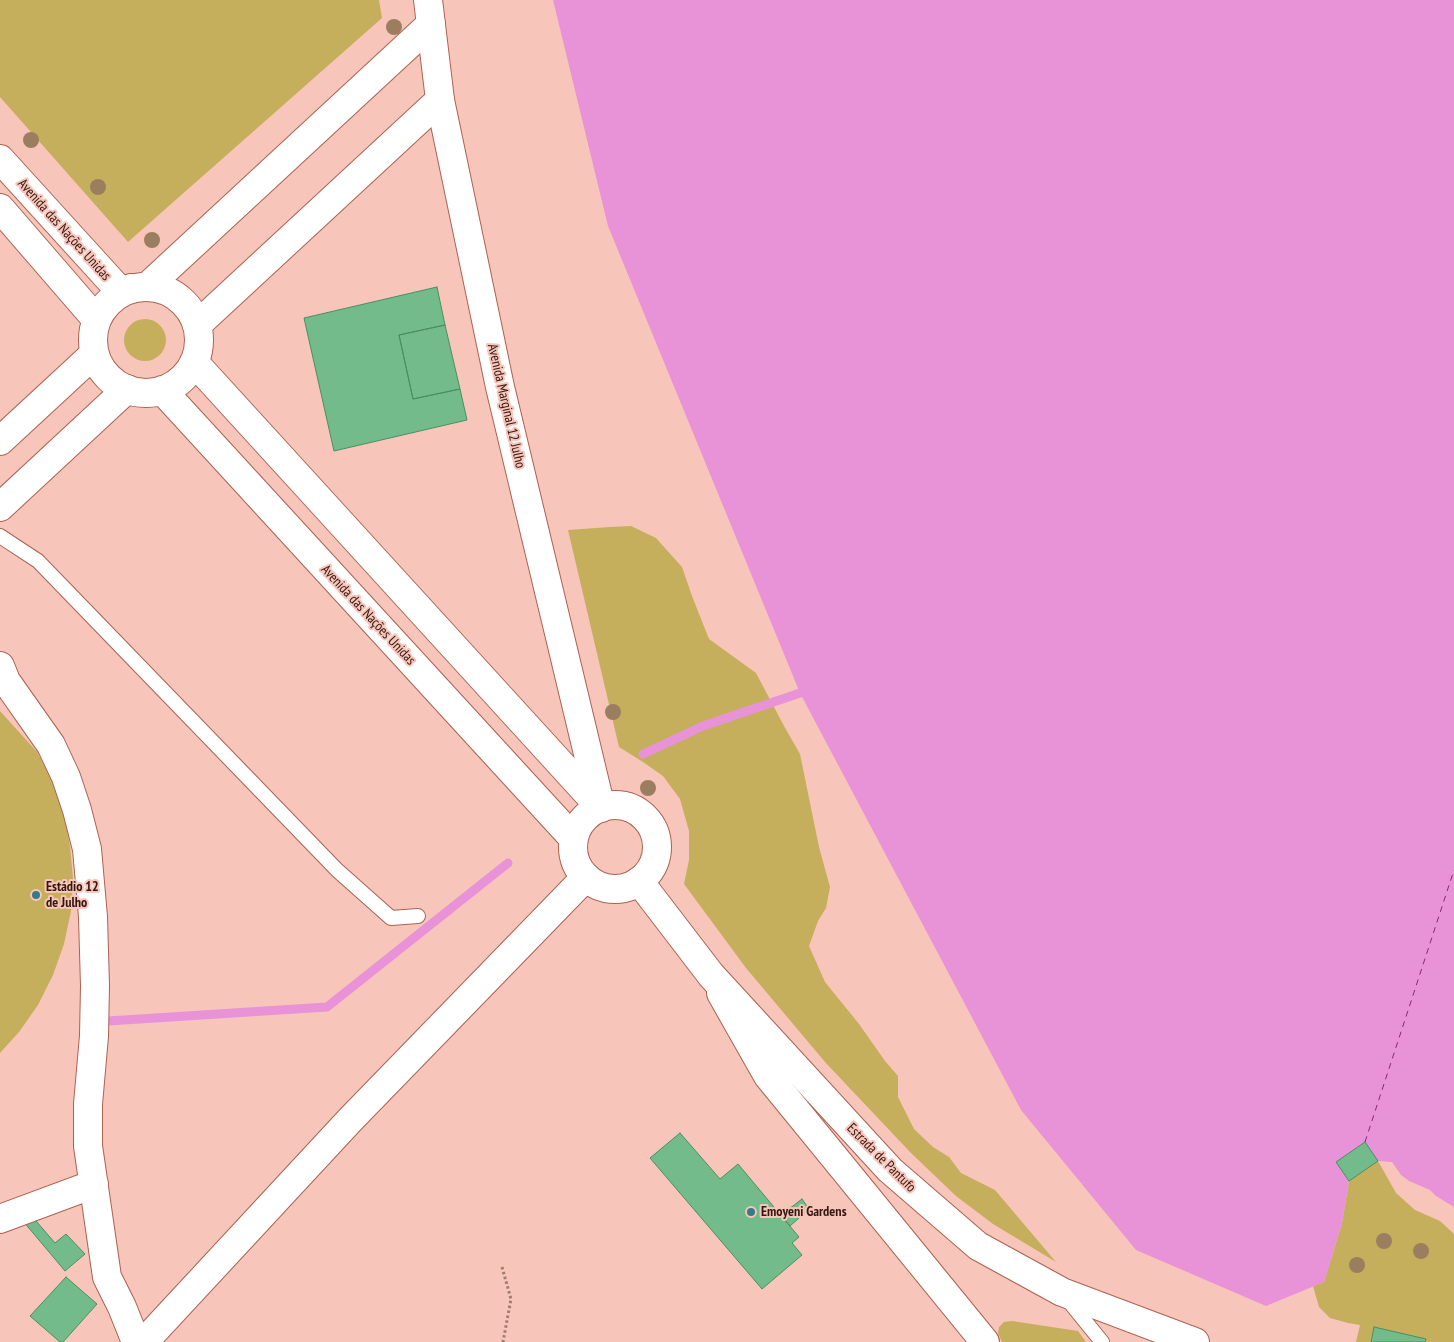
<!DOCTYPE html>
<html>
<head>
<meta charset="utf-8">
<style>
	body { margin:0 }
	canvas { display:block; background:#f7c5b9 }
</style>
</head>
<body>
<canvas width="1454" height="1342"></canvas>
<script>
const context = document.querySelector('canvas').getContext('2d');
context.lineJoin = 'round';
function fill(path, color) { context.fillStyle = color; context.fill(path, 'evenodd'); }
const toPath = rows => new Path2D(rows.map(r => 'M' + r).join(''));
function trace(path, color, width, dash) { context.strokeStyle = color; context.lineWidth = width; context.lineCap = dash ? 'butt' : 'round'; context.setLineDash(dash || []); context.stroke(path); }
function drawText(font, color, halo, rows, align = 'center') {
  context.font = font + ' "PT Sans Narrow",sans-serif'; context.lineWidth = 4; context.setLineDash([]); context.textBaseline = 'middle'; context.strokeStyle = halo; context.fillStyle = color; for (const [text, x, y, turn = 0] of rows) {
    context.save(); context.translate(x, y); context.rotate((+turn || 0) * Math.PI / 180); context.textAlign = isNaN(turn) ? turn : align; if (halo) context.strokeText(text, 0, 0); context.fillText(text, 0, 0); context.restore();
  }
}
const green = toPath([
	[0,0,379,0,382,18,128,242,0,97],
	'124 340a21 21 0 1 1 42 0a21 21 0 1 1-42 0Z',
	[631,526,656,538,682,567,692,596,709,639,756,673,784,726,800,754,819,847,830,887,826,908,818,921,809,946,825,982,859,1024,885,1061,898,1076,898,1097,914,1129,933,1147,949,1157,961,1173,995,1190,1056,1262,993,1224,956,1196,910,1152,825,1062,746,968,684,884,689,860,689,831,680,799,663,776,643,762,619,747,568,530,610,527],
	[0,711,38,753,53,782,64,813,70,846,73,878,71,911,64,944,53,975,38,1005,19,1032,0,1053],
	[1378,1161,1396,1193,1415,1210,1440,1221,1454,1234,1454,1342,1356,1342,1360,1325,1348,1323,1330,1318,1319,1307,1313,1286,1324,1282,1342,1223,1349,1181],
	[1012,1321,1078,1331,1086,1342,1002,1342,998,1333,999,1327,1004,1322]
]);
const water = toPath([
	[553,0,1454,0,1454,1207,1436,1196,1430,1190,1409,1181,1401,1175,1392,1162,1378,1161,1349,1181,1342,1223,1324,1282,1266,1306,1136,1250,1021,1110,800,693,608,226]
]);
const stream = toPath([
	[643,754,703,726,800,693],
	[108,1021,327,1007,508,863]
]);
const ferry = toPath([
	[1365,1142,1454,870]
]);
const building = toPath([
	[437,287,445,325,399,335,413,399,460,389,467,420,334,451,304,318,437,287],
	[445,325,460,389,413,399,399,335,445,325],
	[680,1133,720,1179,738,1164,799,1237,792,1243,802,1255,762,1289,650,1158,680,1133],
	[1365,1142,1378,1161,1349,1181,1336,1162,1365,1142],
	[802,1199,809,1209,790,1226,781,1215,802,1199],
	[30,1214,55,1243,66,1234,85,1254,65,1271,23,1221,30,1214],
	[66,1277,97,1304,63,1342,60,1342,30,1316,66,1277],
	[1374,1327,1426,1339,1425,1342,1371,1342,1374,1327]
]);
const path = toPath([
	[502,1267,511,1299,503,1342]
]);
const service = toPath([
	[0,536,38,561,337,870,391,918,418,916],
	[1068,1300,1102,1342]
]);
const minor = toPath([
	[147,287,431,24],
	[197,325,440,100],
	[0,441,94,354],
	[0,507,127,389],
	[0,666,6,681,51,745,66,777,77,810,87,849,93,917,95,986,94,1036,88,1104,88,1146,107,1277,122,1307,136,1342],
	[721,993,768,1076,985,1342],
	[0,1219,94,1184]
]);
const tertiary = toPath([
	[428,0,440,100,500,387,601,808],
	[639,881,711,975,890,1170,978,1246,1062,1292,1195,1342],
	[144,1342,350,1120,586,877]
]);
const secondary = toPath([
	[0,159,121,292,131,288],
	[0,208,96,319],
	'93 340a53 53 0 1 1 106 0a53 53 0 1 1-106 0Z',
	[194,362,601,808],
	[162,390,574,839],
	'573 847a42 42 0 1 1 84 0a42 42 0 1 1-84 0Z'
]);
const trees = [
	[394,27],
	[31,140],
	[98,187],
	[152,240],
	[613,712],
	[648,788],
	[1384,1241],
	[1421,1251],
	[1357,1265]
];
const markers = [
	[36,895,5,"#367b89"],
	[751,1212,5,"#367b89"]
];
const streetNames = [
	["Avenida das Nações Unidas",64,230,48],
	["Avenida Marginal 12 Julho",506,406,77],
	["Avenida das Nações Unidas",368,615,47],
	["Estrada de Pantufo",881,1158,45]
];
const poiNames = [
	["Estádio 12",46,887],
	["de Julho",46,903],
	["Emoyeni Gardens",761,1212]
];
fill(green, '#c6af5c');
fill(water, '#e893d8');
trace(stream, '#e893d8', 9);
trace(ferry, '#88267a', 1, [6, 5]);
fill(building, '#74bb8c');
trace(building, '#498f62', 1);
trace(service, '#ac6251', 16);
trace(minor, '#ac6251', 30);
trace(tertiary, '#ac6251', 30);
trace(secondary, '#ac6251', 30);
trace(path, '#a47a71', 3, [2.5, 2.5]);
trace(service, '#fff', 14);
trace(minor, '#fff', 28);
trace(tertiary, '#fff', 28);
trace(secondary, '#fff', 28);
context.fillStyle = '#9b7e5f';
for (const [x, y] of trees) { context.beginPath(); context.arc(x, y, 8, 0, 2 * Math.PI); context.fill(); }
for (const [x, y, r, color] of markers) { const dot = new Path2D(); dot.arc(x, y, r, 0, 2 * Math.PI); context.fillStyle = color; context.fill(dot); trace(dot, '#f7c5b9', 2); }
drawText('14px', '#351711', '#f7c5b9', streetNames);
drawText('bold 14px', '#351711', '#f7c5b9', poiNames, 'left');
</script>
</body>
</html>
